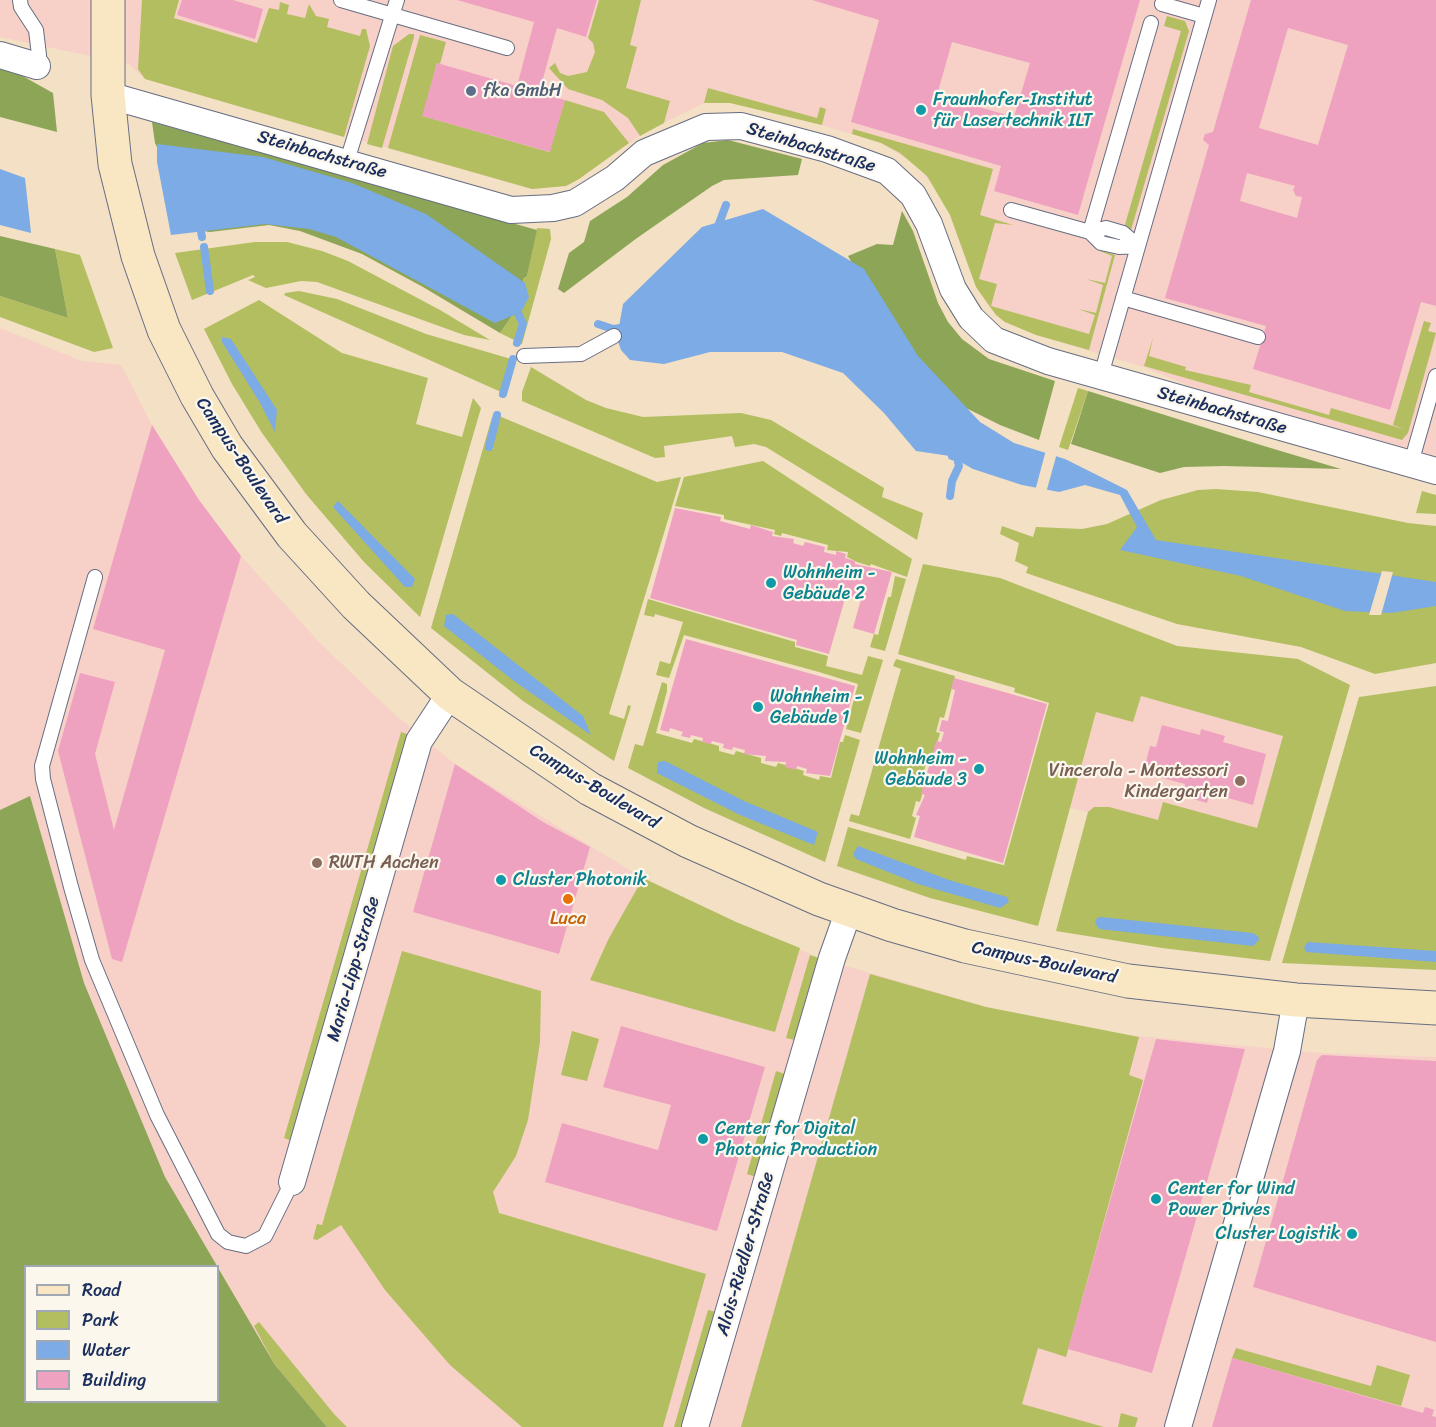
<!DOCTYPE html>
<html>
<head>
<meta charset="utf-8">
<style>
	body { margin:0 }
	#map { position:relative; width:1436px; height:1427px; overflow:hidden; background:#f3e0c5; font-family:Sriracha,sans-serif }
	canvas { display:block }
	.legend { position:absolute; left:24px; top:1265px; width:195px; height:138px; box-sizing:border-box; background:#fbf7ec; border:2px solid #a1a7b3; margin:0; padding:8px 10px; list-style:none; font-size:18px; color:#1b2f5e }
	.legend li { display:flex; align-items:center; gap:12px; height:30px }
	.legend b { width:30px; border:2px solid #a1a7b3 }
</style>
</head>
<body>
<div id="map">
<canvas width="1436" height="1427"></canvas>
<ul class="legend">
<li><b style="height:8px;background:#f9e7c3"></b>Road</li>
<li><b style="height:16px;background:#b2be60"></b>Park</li>
<li><b style="height:16px;background:#7cabe5"></b>Water</li>
<li><b style="height:16px;background:#eea2bf"></b>Building</li>
</ul>
</div>
<script>
const context = document.querySelector('canvas').getContext('2d');
context.lineJoin = 'round';
function fill(path, color) { context.fillStyle = color; context.fill(path, 'evenodd'); }
const toPath = rows => new Path2D(rows.map(r => 'M' + r).join(''));
function trace(path, color, width, dash) { context.strokeStyle = color; context.lineWidth = width; context.lineCap = dash ? 'butt' : 'round'; context.setLineDash(dash || []); context.stroke(path); }
function drawText(font, color, halo, rows, align = 'center') {
  context.font = font + ' Sriracha,sans-serif'; context.lineWidth = 4.5; context.setLineDash([]); context.textBaseline = 'middle'; context.strokeStyle = halo; context.fillStyle = color; for (const [text, x, y, turn = 0] of rows) {
    context.save(); context.translate(x, y); context.rotate((+turn || 0) * Math.PI / 180); context.textAlign = isNaN(turn) ? turn : align; if (halo) context.strokeText(text, 0, 0); context.fillText(text, 0, 0); context.restore();
  }
}
const built = toPath([
	[0,0,1436,0,1436,460,1232,404,1144,367,1036,335,1005,322,989,307,976,287,950,215,938,191,915,164,881,143,788,115,730,103,704,103,645,132,579,179,566,186,532,189,145,79,129,64,0,37],
	[0,328,82,361,121,365,152,425,199,500,241,556,319,642,393,713,455,764,643,878,736,922,819,958,986,1007,1106,1033,1321,1053,1436,1057,1436,1427,309,1427,218,1266,195,1266,0,828],
	[1141,696,1284,736,1257,829,1086,821,1088,812,1070,808,1096,712]
]);
const green = toPath([
	[142,0,179,0,174,18,257,43,269,8,279,10,280,2,289,5,287,14,305,18,309,4,316,16,329,19,327,27,360,36,362,29,366,29,370,46,344,137,145,79,138,69],
	[599,0,641,0,630,45,637,47,626,88,670,101,664,123,640,136,628,118,602,100,568,89,549,68,555,63,560,73,568,76,587,72,595,52,593,43,588,38],
	[1167,16,1185,21,1189,31,1131,230,1124,228,1181,31,1164,26],
	[409,34,414,34,414,37,382,148,367,144,393,46],
	[420,35,446,42,440,64,437,63,423,116,549,152,565,100,604,112,629,143,579,179,566,186,532,189,388,148],
	[708,88,817,118,820,107,826,109,822,125,730,103,704,103],
	[853,129,993,169,980,215,1013,225,995,223,979,279,997,284,991,306,1089,334,1095,315,1078,309,1096,313,1103,285,1086,279,1105,283,1112,256,1095,249,1115,255,1089,350,1036,335,1005,322,996,315,976,287,950,215,927,176,900,153,881,143,852,134],
	[537,228,550,229,551,239,522,344,519,343,524,324,518,314,515,316,520,325,516,341,500,333,523,300,523,279,527,276],
	[255,242,287,242,322,251,348,261,440,310,490,340,464,335,317,282,301,281,266,288,248,280,255,277,253,275,192,300,175,253],
	[55,249,80,255,113,348,94,352,0,317,0,296,68,318],
	[299,291,337,299,426,334,511,359,501,392,284,295,285,293],
	[259,300,342,353,428,378,416,424,462,437,473,398,481,408,420,617,364,562,306,494,262,433,232,384,204,329],
	[1424,321,1431,323,1428,331,1436,333,1408,433,1402,440,1144,366,1153,338,1149,356,1186,367,1185,370,1251,385,1249,392,1329,415,1331,408,1404,429,1393,425],
	[531,367,586,400,606,408,643,417,741,413,771,420,884,488,882,497,923,513,917,540,766,447,754,444,735,447,732,436,664,446,665,457,655,458,522,401,522,392],
	[1078,388,1088,391,1068,450,1059,447],
	[493,414,487,446,484,447,494,449,490,446,499,416,657,482,681,477,609,714,624,719,628,705,631,706,614,761,523,701,431,628],
	[763,461,912,559,907,577,871,564,870,566,857,562,847,557,848,552,827,550,828,545,782,533,781,536,774,534,775,530,724,519,724,515,675,506,684,477],
	[1216,489,1258,492,1408,523,1436,526,1436,663,1375,674,1301,647,1177,624,1026,573,1028,567,1015,561,1019,543,1000,534,1002,526,1033,537,1036,527,1082,529,1107,524,1161,500,1198,490],
	[1422,491,1436,495,1436,514,1416,513],
	[923,564,1000,578,1177,646,1298,659,1350,685,1270,961,1162,948,1056,931,1088,812,1094,807,1109,807,1158,820,1163,802,1257,828,1283,736,1141,696,1133,722,1096,712,1038,926,930,898,837,866,848,827,966,860,967,856,1011,867,1004,865,1049,703,1014,692,1015,688,898,654],
	[895,576,906,579,885,651,870,647,874,634,878,635,888,597,891,597],
	[648,599,795,642,795,647,828,656,826,666,862,675,868,656,883,660,861,733,846,729,858,684,819,672,684,635,669,678,656,675,660,661,670,664,683,622,655,614,654,617,644,615],
	[896,659,955,676,944,718,940,717,936,732,940,733,932,760,927,759,923,775,927,776,920,802,916,801,912,816,916,818,910,839,849,821,851,814,859,816,901,669,893,666],
	[662,682,667,684,667,691,656,733,692,743,694,739,719,746,719,751,734,755,736,751,761,758,761,763,776,767,778,763,785,765,804,771,803,775,819,780,820,776,831,778,840,742,843,742,845,735,860,740,825,862,704,808,628,768,635,744,643,746],
	[1436,686,1436,970,1282,963,1359,697],
	[401,732,410,735,292,1141,284,1138],
	[643,878,736,922,800,948,775,1032,590,980,608,940],
	[402,951,541,991,540,1042,528,1120,516,1156,493,1192,499,1213,706,1274,663,1427,522,1427,450,1365,385,1290,341,1225,317,1240,313,1239,317,1224,322,1225],
	[810,955,819,958,795,1040,786,1038],
	[870,974,986,1007,1139,1037,1129,1075,1143,1080,1066,1357,1038,1348,1022,1404,1104,1427,741,1427],
	[572,1031,599,1039,587,1081,561,1075],
	[776,1071,785,1074,756,1177,747,1174],
	[708,1310,717,1312,684,1427,674,1427],
	[259,1322,334,1414,347,1427,327,1427,275,1365,254,1326],
	[1236,1348,1371,1386,1377,1365,1410,1375,1401,1406,1232,1358],
	[1121,1413,1138,1418,1135,1427,1118,1427]
]);
const forest = toPath([
	[0,69,19,74,53,93,57,132,0,117],
	[152,122,537,230,527,276,523,279,523,300,500,333,423,287,362,254,300,231,269,225,210,232,181,228,164,162,155,143],
	[728,140,802,159,798,175,724,180,712,186,637,238,564,293,558,289,569,253,584,242,590,221,627,197,663,165,703,143],
	[902,211,913,231,938,303,948,322,962,339,989,359,1055,381,1039,440,1000,425,962,406,932,385,879,311,848,256,877,244,893,245],
	[0,236,55,249,68,318,0,296],
	[1088,391,1264,446,1341,469,1224,466,1184,467,1160,473,1071,444],
	[30,796,84,983,165,1177,275,1365,327,1427,0,1427,0,810],
	[26,1266,218,1266,218,1402,26,1402]
]);
const water = toPath([
	[157,144,263,157,352,183,426,214,525,283,529,297,521,312,495,323,336,237,309,229,265,224,171,235,157,162],
	[0,169,25,178,31,233,0,225],
	[763,209,864,269,918,356,980,422,1014,443,1065,459,1127,490,1156,540,1436,582,1436,606,1391,613,1345,611,1241,576,1120,550,1137,527,1120,495,1085,485,1059,492,1022,485,973,469,950,456,916,451,884,413,843,373,782,352,710,352,664,364,630,360,621,350,617,338,623,304,702,227],
	[222,337,231,339,277,410,275,432,259,401,222,342],
	[338,501,415,579,412,587,405,587,333,507],
	[453,614,583,716,591,735,514,681,444,626,446,615],
	[665,761,744,801,818,832,814,845,740,815,657,773,658,762],
	[858,846,949,880,1007,897,1009,902,1000,908,918,884,856,859,853,854],
	[1101,917,1252,933,1258,936,1259,940,1253,946,1099,929,1095,923,1097,918],
	[1308,942,1436,951,1436,962,1306,952,1304,947]
]);
const pier = toPath([
	[1046,450,1057,453,1046,493,1035,491],
	[1382,571,1393,572,1381,615,1369,615]
]);
const stream = toPath([
	[199,221,202,237],
	[717,229,726,205],
	[204,247,210,291],
	[514,305,523,324,517,343],
	[598,324,613,329,628,327],
	[503,394,513,359],
	[489,447,497,415],
	[950,496,952,481,959,466,957,457,952,456]
]);
const building = toPath([
	[182,0,233,0,263,9,255,39,177,15],
	[457,0,597,0,586,37,557,28,539,93,565,100,550,152,422,116,437,63,517,86,534,22],
	[812,0,1140,0,1078,215,994,191,1001,166,851,122,879,20],
	[952,42,1030,63,1014,117,937,95],
	[1251,0,1436,0,1436,306,1421,302,1390,410,1253,369,1266,326,1165,298,1209,145,1203,140,1205,134,1213,132],
	[1288,28,1348,45,1318,145,1259,128],
	[1247,173,1295,186,1293,190,1296,196,1302,197,1297,218,1240,201],
	[152,425,199,500,241,556,122,962,112,959,58,751,80,673,115,682,95,754,114,830,165,650,93,629],
	[675,508,721,517,720,521,750,529,751,525,773,532,772,536,794,539,793,543,803,546,805,542,825,547,824,552,836,555,836,551,846,554,845,558,855,561,855,564,892,572,874,634,853,628,861,599,846,595,829,654,796,645,797,640,650,598],
	[686,639,855,686,830,776,806,773,807,769,797,766,796,770,785,767,786,762,765,761,766,756,744,754,745,750,733,747,732,750,723,748,724,744,712,741,711,744,702,742,703,738,691,735,690,738,681,736,683,732,670,728,669,732,660,730],
	[954,678,1047,704,1003,863,914,837,920,816,916,815,925,795,921,794,924,784,929,785,932,774,927,773,930,763,935,764,938,753,933,752,936,741,941,742,944,732,939,731,942,720,948,721,955,690,951,689],
	[1162,725,1200,735,1201,729,1225,736,1223,742,1266,754,1253,805,1210,793,1207,803,1182,796,1185,784,1143,773,1150,746,1156,747],
	[455,764,543,822,590,847,559,954,413,912],
	[621,1026,765,1067,717,1231,545,1182,562,1123,658,1150,671,1105,603,1087],
	[1156,1039,1245,1049,1152,1373,1068,1349],
	[1322,1055,1436,1061,1436,1342,1253,1287,1317,1060],
	[1232,1358,1423,1413,1425,1407,1429,1408,1434,1410,1432,1416,1436,1417,1436,1427,1212,1427]
]);
const lane = toPath([
	[20,0,21,7,36,30,39,55,37,66],
	[341,0,507,48],
	[1162,4,1204,16],
	[347,161,397,0],
	[1011,210,1090,232,1106,228,1123,233,1138,246],
	[1090,232,1151,23],
	[1090,232,1101,243,1119,247,1138,246],
	[1123,298,1258,337],
	[524,356,581,354,614,336],
	[1101,375,1209,0],
	[1411,463,1436,376],
	[95,577,42,766,43,779,71,887,92,960,157,1115,218,1234,228,1242,246,1246,265,1236,292,1182]
]);
const street = toPath([
	[0,55,37,66],
	[108,95,511,210,553,208,575,203,615,178,644,153,706,127,741,126,827,149,887,171,913,195,929,224,953,289,971,318,994,340,1048,361,1436,471],
	[292,1182,419,741,450,694],
	[695,1427,832,958,849,910],
	[1178,1427,1287,1051,1296,1000]
]);
const secondary = toPath([
	[108,0,108,95,115,164,138,256,164,330,197,396,227,447,292,535,356,605,450,694,590,789,688,841,819,899,892,925,965,946,1128,981,1296,1000,1436,1008]
]);
const markers = [
	[471,91,6,"#5c6f8a"],
	[921,110,6,"#0f9aa8"],
	[771,583,6,"#0f9aa8"],
	[758,707,6,"#0f9aa8"],
	[979,769,6,"#0f9aa8"],
	[1240,781,6,"#8d6e63"],
	[317,863,6,"#8d6e63"],
	[501,880,6,"#0f9aa8"],
	[568,899,6,"#e8710a"],
	[703,1139,6,"#0f9aa8"],
	[1156,1199,6,"#0f9aa8"],
	[1352,1234,6,"#0f9aa8"]
];
const serviceNames = [
	["fka GmbH",483,91]
];
const cultureNames = [
	["Fraunhofer-Institut",933,100],
	["für Lasertechnik ILT",933,121],
	["Wohnheim -",783,573],
	["Gebäude 2",783,594],
	["Wohnheim -",770,697],
	["Gebäude 1",770,718],
	["Wohnheim -",967,759,"right"],
	["Gebäude 3",967,780,"right"],
	["Cluster Photonik",513,880],
	["Center for Digital",715,1129],
	["Photonic Production",715,1150],
	["Center for Wind",1168,1189],
	["Power Drives",1168,1210],
	["Cluster Logistik",1340,1234,"right"]
];
const streetNames = [
	["Steinbachstraße",811,148,17],
	["Steinbachstraße",322,155,16],
	["Steinbachstraße",1222,411,16],
	["Campus-Boulevard",241,461,56],
	["Campus-Boulevard",594,787,31],
	["Campus-Boulevard",1044,963,12],
	["Maria-Lipp-Straße",354,969,-74],
	["Alois-Riedler-Straße",746,1254,-74]
];
const educationNames = [
	["Vincerola - Montessori",1228,771],
	["Kindergarten",1228,792],
	["RWTH Aachen",329,863,"left"]
];
const foodNames = [
	["Luca",568,919]
];
fill(built, '#f7d1c7');
fill(green, '#b2be60');
fill(forest, '#8da556');
fill(water, '#7cabe5');
fill(pier, '#f3e0c5');
trace(stream, '#7cabe5', 8);
fill(building, '#eea2bf');
trace(lane, '#676d82', 16);
trace(street, '#676d82', 28);
trace(secondary, '#676d82', 35);
trace(lane, '#fff', 14);
trace(street, '#fff', 26);
trace(secondary, '#f9e7c3', 33);
for (const [x, y, r, color] of markers) { const dot = new Path2D(); dot.arc(x, y, r, 0, 2 * Math.PI); context.fillStyle = color; context.fill(dot); trace(dot, '#fbf7ec', 2); }
drawText('18px', '#4e5e75', '#fbf7ec', serviceNames, 'left');
drawText('18px', '#0d838f', '#fbf7ec', cultureNames, 'left');
drawText('18px', '#1b2f5e', '#fbf7ec', streetNames);
drawText('18px', '#785e54', '#fbf7ec', educationNames, 'right');
drawText('18px', '#c56008', '#fbf7ec', foodNames);
</script>
</body>
</html>
